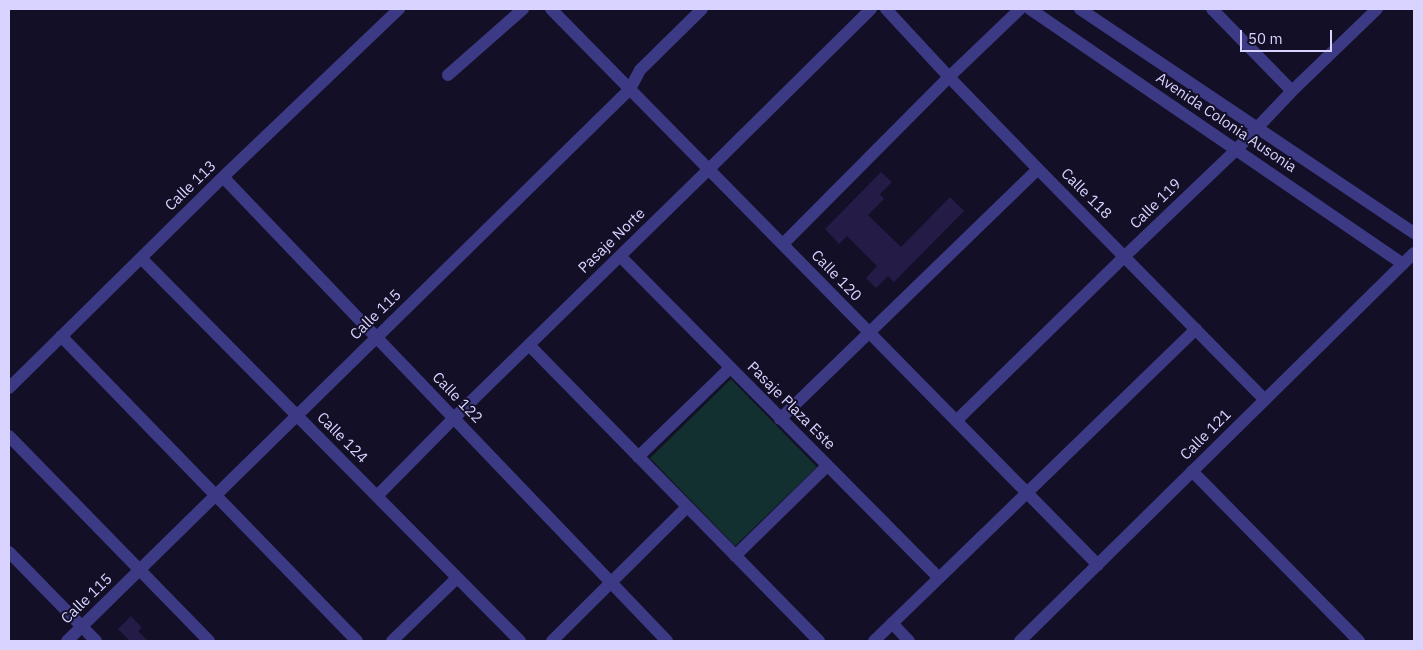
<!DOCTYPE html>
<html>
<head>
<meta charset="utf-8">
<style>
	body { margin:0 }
	#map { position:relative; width:1423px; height:650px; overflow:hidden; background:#130f26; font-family:"IBM Plex Sans",sans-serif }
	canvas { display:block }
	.frame { position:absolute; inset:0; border:10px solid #d9d4ff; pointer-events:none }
	.scale { position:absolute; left:1240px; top:30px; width:92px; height:22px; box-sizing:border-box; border:2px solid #d9d4ff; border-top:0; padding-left:6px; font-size:15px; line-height:18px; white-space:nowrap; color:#d9d4ff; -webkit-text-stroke:4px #130f26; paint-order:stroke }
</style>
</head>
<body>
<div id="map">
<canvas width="1423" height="650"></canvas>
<div class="frame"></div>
<div class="scale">50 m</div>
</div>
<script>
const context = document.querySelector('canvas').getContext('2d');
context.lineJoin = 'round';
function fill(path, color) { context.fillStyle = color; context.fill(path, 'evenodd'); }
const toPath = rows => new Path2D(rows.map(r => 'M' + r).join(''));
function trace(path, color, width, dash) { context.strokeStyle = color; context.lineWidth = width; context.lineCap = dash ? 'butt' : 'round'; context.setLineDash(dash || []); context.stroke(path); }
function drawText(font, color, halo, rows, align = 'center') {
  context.font = font + ' "IBM Plex Sans",sans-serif'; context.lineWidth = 4; context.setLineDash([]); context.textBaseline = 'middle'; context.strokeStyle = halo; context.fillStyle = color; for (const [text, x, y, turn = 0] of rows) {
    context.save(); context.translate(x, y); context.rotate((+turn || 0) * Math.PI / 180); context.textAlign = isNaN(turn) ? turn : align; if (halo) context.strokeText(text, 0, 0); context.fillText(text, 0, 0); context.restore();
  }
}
const green = toPath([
	[731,379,817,467,735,546,650,458]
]);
const building = toPath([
	[881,172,892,182,880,194,884,199,868,215,901,247,950,197,964,211,894,282,888,276,876,288,866,278,877,266,847,236,839,244,825,229],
	[131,616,142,628,138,631,148,641,130,641,118,629]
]);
const minor = toPath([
	[551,9,1098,565],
	[886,9,949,77,1038,169,1265,400],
	[1030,9,1403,264],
	[1080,9,1414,233],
	[1212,9,1292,91],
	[448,75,523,9],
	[223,177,667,641],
	[783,244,949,77,1020,9],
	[620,256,939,578],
	[141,258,520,641],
	[61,336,357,641],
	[529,345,819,641],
	[9,388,223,177,399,9],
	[780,419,1038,169],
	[956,421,1125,256,1236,150,1292,91,1377,9],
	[9,436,209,641],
	[638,457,730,368],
	[1192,471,1359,641],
	[377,496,454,418,709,169,871,9],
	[9,552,96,641],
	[735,556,827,466],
	[892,623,909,641],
	[67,641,630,89,640,70,702,9],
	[392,641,457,578],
	[552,641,687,507],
	[874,641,1196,329],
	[1020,641,1414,253]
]);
const streetNames = [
	["Avenida Colonia Ausonia",1226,123,34],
	["Calle 113",191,186,-44],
	["Calle 118",1086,194,45],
	["Calle 119",1156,204,-44],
	["Pasaje Norte",612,241,-44],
	["Calle 120",836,276,46],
	["Calle 115",376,315,-44],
	["Calle 122",457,398,46],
	["Pasaje Plaza Este",791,406,45],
	["Calle 121",1206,435,-45],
	["Calle 124",342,438,45],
	["Calle 115",87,599,-44]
];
fill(green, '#12302f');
fill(building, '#241b47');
trace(minor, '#3d3a85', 12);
drawText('15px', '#d9d4ff', '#130f26', streetNames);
</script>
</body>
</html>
